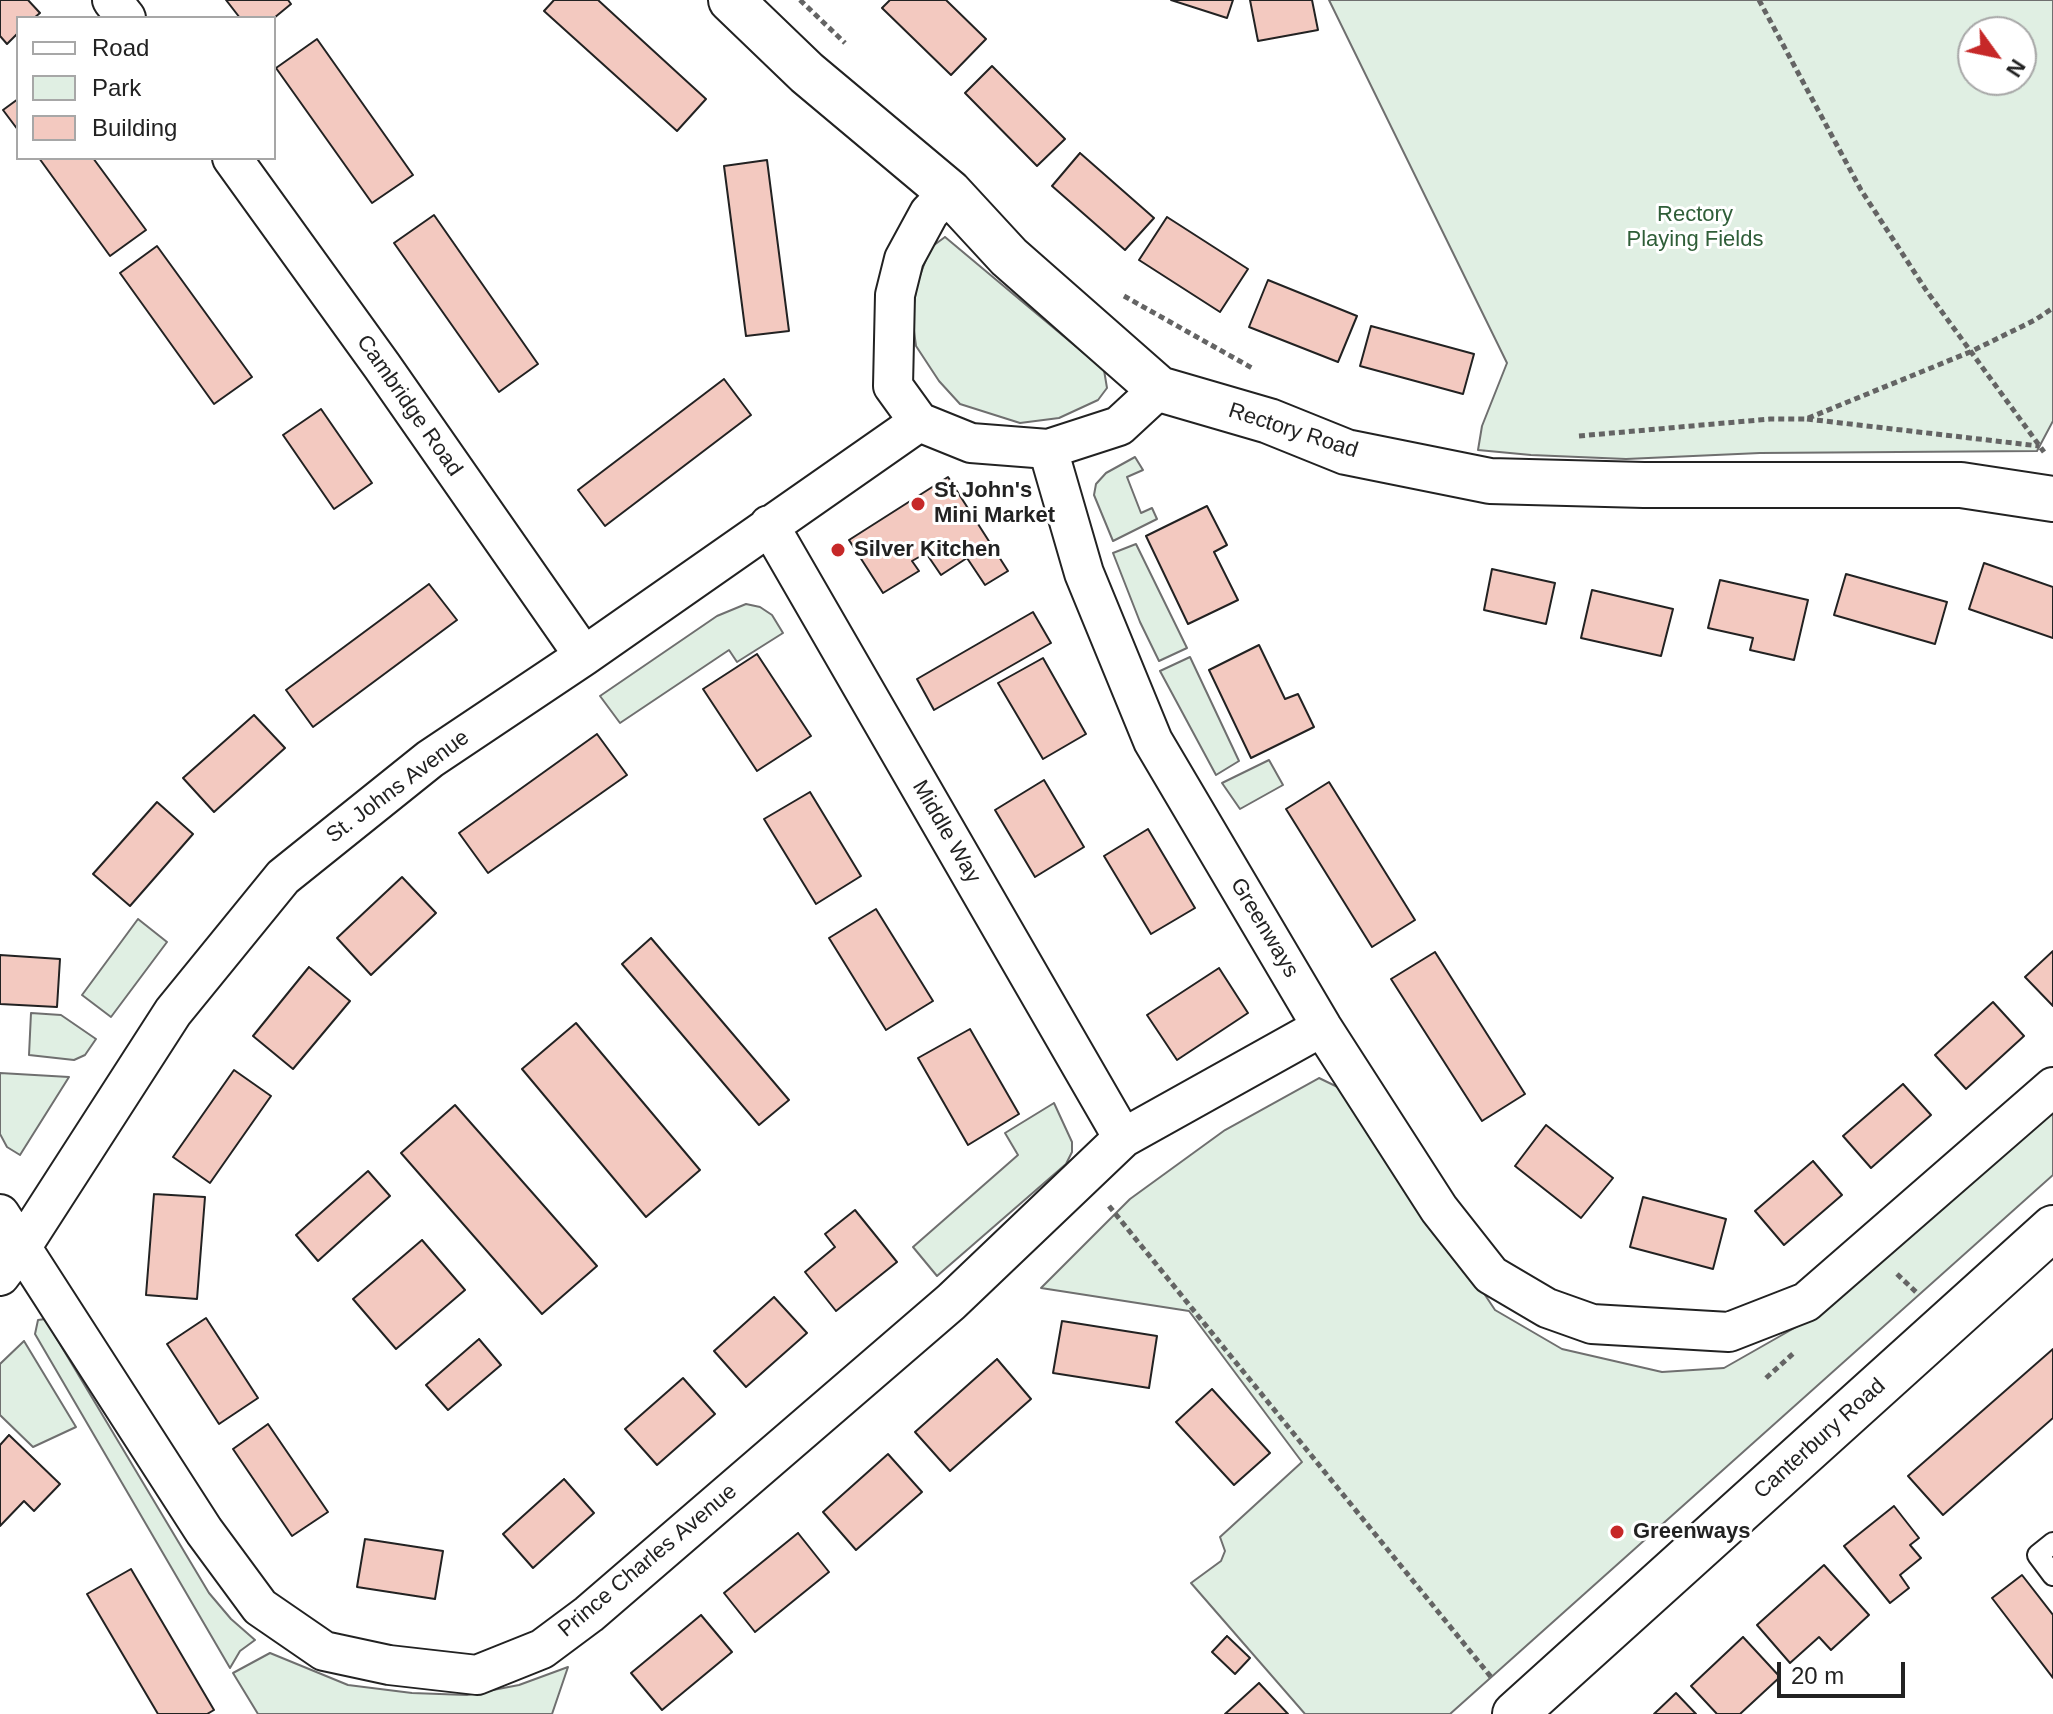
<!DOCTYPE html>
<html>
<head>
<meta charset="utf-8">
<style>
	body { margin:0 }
	#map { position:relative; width:2053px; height:1714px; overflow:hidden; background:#fff; font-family:Helvetica,sans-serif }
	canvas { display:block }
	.legend { position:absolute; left:16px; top:16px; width:260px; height:144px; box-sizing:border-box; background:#fff; border:2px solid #a7a7a7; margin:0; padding:10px 14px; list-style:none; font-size:24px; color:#222 }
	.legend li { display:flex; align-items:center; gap:16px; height:40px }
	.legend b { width:40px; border:2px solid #a7a7a7 }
	.north { position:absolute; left:1957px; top:16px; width:80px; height:80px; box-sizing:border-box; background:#fff; border:2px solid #a7a7a7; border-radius:50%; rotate:123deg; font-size:22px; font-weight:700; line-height:32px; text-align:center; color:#222 }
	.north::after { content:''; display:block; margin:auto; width:28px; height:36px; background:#c62828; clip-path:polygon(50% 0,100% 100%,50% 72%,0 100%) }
	.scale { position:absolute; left:1777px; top:1662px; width:128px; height:36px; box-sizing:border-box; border:4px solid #222; border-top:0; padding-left:10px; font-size:24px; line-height:28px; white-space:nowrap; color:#222; -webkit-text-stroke:6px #fff; paint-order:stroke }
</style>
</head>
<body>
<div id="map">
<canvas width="2053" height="1714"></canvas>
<ul class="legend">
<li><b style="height:10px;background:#fff"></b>Road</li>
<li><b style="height:22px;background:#e0efe3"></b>Park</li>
<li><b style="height:22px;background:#f3c9c0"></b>Building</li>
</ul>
<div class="north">N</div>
<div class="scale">20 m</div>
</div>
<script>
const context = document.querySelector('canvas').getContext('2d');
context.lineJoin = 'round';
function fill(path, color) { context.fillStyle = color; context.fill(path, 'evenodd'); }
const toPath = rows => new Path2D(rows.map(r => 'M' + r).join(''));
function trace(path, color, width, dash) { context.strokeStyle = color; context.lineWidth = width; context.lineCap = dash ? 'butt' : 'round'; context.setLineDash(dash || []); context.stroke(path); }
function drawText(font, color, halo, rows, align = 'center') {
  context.font = font + ' Helvetica,sans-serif'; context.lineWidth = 6; context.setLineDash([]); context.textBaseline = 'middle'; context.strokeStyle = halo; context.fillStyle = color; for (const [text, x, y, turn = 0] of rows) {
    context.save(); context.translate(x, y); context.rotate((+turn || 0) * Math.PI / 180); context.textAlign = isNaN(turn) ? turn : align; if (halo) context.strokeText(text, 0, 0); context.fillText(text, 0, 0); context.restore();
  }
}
const green = toPath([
	[1329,0,2053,0,2053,421,2037,451,1760,453,1626,459,1531,455,1478,450,1482,426,1507,363,1329,0],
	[1973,32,2021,32,2021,80,1973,80,1973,32],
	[945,237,1104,370,1107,388,1098,400,1059,418,1020,423,960,404,939,381,916,346,912,316,917,284,930,248,945,237],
	[1135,457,1143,470,1127,477,1141,513,1152,508,1157,519,1113,541,1094,495,1096,484,1106,473,1135,457],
	[1136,544,1187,648,1159,661,1140,622,1113,553,1136,544],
	[746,604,760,607,772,615,783,633,737,662,729,650,620,723,600,696,717,616,746,604],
	[1190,657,1239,761,1216,775,1160,671,1190,657],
	[1269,760,1283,785,1240,809,1222,783,1269,760],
	[138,919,167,942,111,1017,82,995,138,919],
	[31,1013,61,1015,96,1039,85,1055,74,1060,29,1055,31,1013],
	[0,1073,69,1077,20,1155,7,1147,0,1134,0,1073],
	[1319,1078,1352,1094,1495,1310,1562,1349,1662,1372,1724,1368,1826,1310,2053,1103,2053,1175,1450,1714,1305,1714,1191,1583,1221,1561,1225,1551,1220,1537,1302,1462,1189,1311,1041,1288,1130,1199,1225,1130,1319,1078],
	[1054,1103,1072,1142,1072,1152,1066,1164,937,1276,913,1247,1018,1155,1005,1133,1054,1103],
	[45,1319,209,1593,231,1619,255,1640,240,1651,230,1668,35,1334,38,1320,45,1319],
	[24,1341,76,1427,33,1447,0,1415,0,1364,24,1341],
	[270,1653,348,1685,412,1693,467,1695,519,1685,568,1667,552,1714,258,1714,233,1673,270,1653]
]);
const building = toPath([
	[0,0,28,0,40,13,34,18,18,18,18,33,7,44,0,36,0,0],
	[226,0,288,0,291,4,274,18,240,18,226,0],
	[554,0,598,0,706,99,677,131,544,11,554,0],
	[890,0,946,0,986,39,951,75,882,8,890,0],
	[1171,0,1233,0,1227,18,1171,0],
	[1250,0,1312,0,1318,30,1258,41,1250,0],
	[317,39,413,175,372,203,276,68,317,39],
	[992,66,1065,139,1037,166,965,93,992,66],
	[18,99,18,130,3,110,18,99],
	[1080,153,1154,218,1125,250,1052,186,1080,153],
	[39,158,93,158,146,230,110,256,39,158],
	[767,160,789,331,746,336,724,166,767,160],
	[434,215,538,364,499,392,394,243,434,215],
	[1167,217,1248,269,1220,312,1139,260,1167,217],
	[157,246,252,377,214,404,120,273,157,246],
	[1268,280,1357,316,1338,362,1249,327,1268,280],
	[1371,326,1474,354,1463,394,1360,366,1371,326],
	[724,379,751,415,605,526,578,490,724,379],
	[321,409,372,483,334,509,283,435,321,409],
	[948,477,1008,571,985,585,967,558,941,575,926,553,912,561,919,571,883,593,849,540,948,477],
	[1207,506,1227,545,1214,552,1238,600,1188,624,1146,536,1207,506],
	[1984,563,2053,587,2053,638,1969,609,1984,563],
	[1492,569,1555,583,1546,624,1484,610,1492,569],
	[1846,574,1947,602,1935,644,1834,615,1846,574],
	[1720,580,1808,600,1794,660,1750,650,1753,638,1708,628,1720,580],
	[429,584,457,620,313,727,286,690,429,584],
	[1592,590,1673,609,1661,656,1581,638,1592,590],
	[1033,612,1051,643,934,710,917,679,1033,612],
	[1259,645,1285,699,1298,694,1314,727,1251,758,1209,670,1259,645],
	[757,654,811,736,757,771,703,689,757,654],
	[1043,658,1086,734,1043,759,998,683,1043,658],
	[254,715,285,748,214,812,183,778,254,715],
	[597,734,627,775,488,873,459,833,597,734],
	[1044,780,1084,847,1035,877,995,810,1044,780],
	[1329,782,1415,920,1372,947,1286,809,1329,782],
	[810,792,861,876,816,904,764,819,810,792],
	[157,802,193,834,130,906,93,874,157,802],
	[1148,829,1195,908,1151,934,1104,856,1148,829],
	[402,877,436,913,371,975,337,938,402,877],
	[876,909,933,1001,886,1030,829,938,876,909],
	[651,938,789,1100,759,1125,622,964,651,938],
	[2053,951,2053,1006,2025,977,2053,951],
	[1435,952,1525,1094,1482,1121,1391,979,1435,952],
	[0,955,60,959,57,1007,0,1004,0,955],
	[309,967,350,1001,293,1069,253,1036,309,967],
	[1219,968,1248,1013,1177,1060,1147,1015,1219,968],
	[1993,1002,2024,1036,1966,1089,1935,1055,1993,1002],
	[576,1023,700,1170,646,1217,522,1069,576,1023],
	[970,1029,1019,1114,968,1145,918,1058,970,1029],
	[234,1070,271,1096,210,1183,173,1157,234,1070],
	[1903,1084,1931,1115,1871,1168,1843,1136,1903,1084],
	[455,1105,597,1266,542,1314,401,1153,455,1105],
	[1546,1125,1613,1178,1581,1218,1515,1166,1546,1125],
	[1813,1161,1842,1195,1784,1245,1755,1211,1813,1161],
	[368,1171,390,1196,318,1261,296,1235,368,1171],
	[154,1194,205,1197,197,1299,146,1295,154,1194],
	[1643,1197,1726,1219,1713,1269,1630,1247,1643,1197],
	[855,1210,897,1262,836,1311,805,1272,835,1247,825,1234,855,1210],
	[422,1240,465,1290,396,1349,353,1299,422,1240],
	[774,1297,807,1333,746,1387,714,1351,774,1297],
	[206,1318,258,1398,219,1424,167,1344,206,1318],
	[1062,1321,1157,1336,1149,1388,1053,1373,1062,1321],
	[479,1339,501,1365,448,1410,426,1385,479,1339],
	[2053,1349,2053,1418,1943,1515,1908,1476,2053,1349],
	[997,1359,1031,1399,950,1471,915,1432,997,1359],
	[683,1378,715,1414,657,1465,625,1429,683,1378],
	[1212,1389,1270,1453,1234,1485,1176,1422,1212,1389],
	[268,1424,328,1512,292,1536,233,1449,268,1424],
	[9,1435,60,1484,34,1511,24,1501,0,1526,0,1445,9,1435],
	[888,1454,922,1492,856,1550,823,1512,888,1454],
	[564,1479,594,1513,533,1568,503,1534,564,1479],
	[1894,1506,1919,1538,1910,1545,1921,1558,1900,1575,1909,1588,1890,1603,1844,1546,1894,1506],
	[798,1533,829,1572,755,1632,724,1593,798,1533],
	[365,1539,443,1551,435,1599,357,1587,365,1539],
	[1824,1565,1869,1615,1831,1650,1819,1637,1790,1663,1757,1625,1824,1565],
	[131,1569,214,1710,207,1714,158,1714,87,1594,131,1569],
	[2022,1575,2053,1615,2053,1678,1992,1598,2022,1575],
	[701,1615,732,1652,662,1710,631,1673,701,1615],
	[1227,1636,1250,1658,1235,1674,1212,1652,1227,1636],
	[1743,1637,1780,1677,1740,1714,1717,1714,1691,1686,1743,1637],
	[1259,1683,1288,1714,1225,1714,1259,1683],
	[1676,1693,1696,1714,1654,1714,1676,1693]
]);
const path = toPath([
	[800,0,845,43],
	[1759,0,1861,190,1926,290,2044,452],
	[1124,296,1252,368],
	[1807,419,2039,446],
	[1579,436,1770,419,1806,419,1970,352,2035,320,2053,308],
	[1109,1206,1491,1677],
	[1897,1274,1916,1292],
	[1766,1378,1795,1352]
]);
const lane = toPath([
	[2053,1543,2038,1555,2053,1575]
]);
const street = toPath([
	[112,0,126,18],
	[232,158,382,366,584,656],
	[949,192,929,213,904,259,895,295,893,386,919,422,971,443,1048,449,1119,426,1159,389],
	[1048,449,1084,573,1153,741,1322,1027,1439,1209,1491,1275,1547,1308,1592,1324,1729,1332,1806,1302,2053,1087],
	[769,525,1123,1138],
	[0,1214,204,1531,260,1607,324,1651,389,1665,477,1675,542,1649,589,1614,951,1302,1123,1138,1322,1027],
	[0,1276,21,1248,173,1012,283,877,430,759,584,656,919,422]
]);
const secondary = toPath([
	[731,0,807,73,949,192,1009,257,1159,389,1269,421,1346,452,1490,481,1644,485,1961,485,2053,499]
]);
const primary = toPath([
	[1515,1714,2053,1228]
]);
const markers = [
	[918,504,8,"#c62828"],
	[838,550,8,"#c62828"],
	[1617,1532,8,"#c62828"]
];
const parkNames = [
	["Rectory",1695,215],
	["Playing Fields",1695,240]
];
const streetNames = [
	["Cambridge Road",409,406,55],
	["Rectory Road",1293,431,18],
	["St. Johns Avenue",398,787,-37],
	["Middle Way",946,832,60],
	["Greenways",1264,928,59],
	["Canterbury Road",1820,1439,-42],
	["Prince Charles Avenue",648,1561,-40]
];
const poiNames = [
	["St John's",934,491],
	["Mini Market",934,516],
	["Silver Kitchen",854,550],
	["Greenways",1633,1532]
];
fill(green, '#e0efe3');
trace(green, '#6f6f6f', 2);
fill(building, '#f3c9c0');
trace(building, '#222', 2);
trace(lane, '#222', 24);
trace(street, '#222', 42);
trace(secondary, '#222', 48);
trace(primary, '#222', 48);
trace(path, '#646464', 5, [6, 4]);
trace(lane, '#fff', 20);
trace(street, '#fff', 38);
trace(secondary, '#fff', 44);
trace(primary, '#fff', 44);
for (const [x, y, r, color] of markers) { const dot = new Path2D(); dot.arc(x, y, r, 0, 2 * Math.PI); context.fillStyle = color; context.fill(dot); trace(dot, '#fff', 3); }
drawText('22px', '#2f5e38', '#fff', parkNames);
drawText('22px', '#222', '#fff', streetNames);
drawText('bold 22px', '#222', '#fff', poiNames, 'left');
</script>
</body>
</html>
